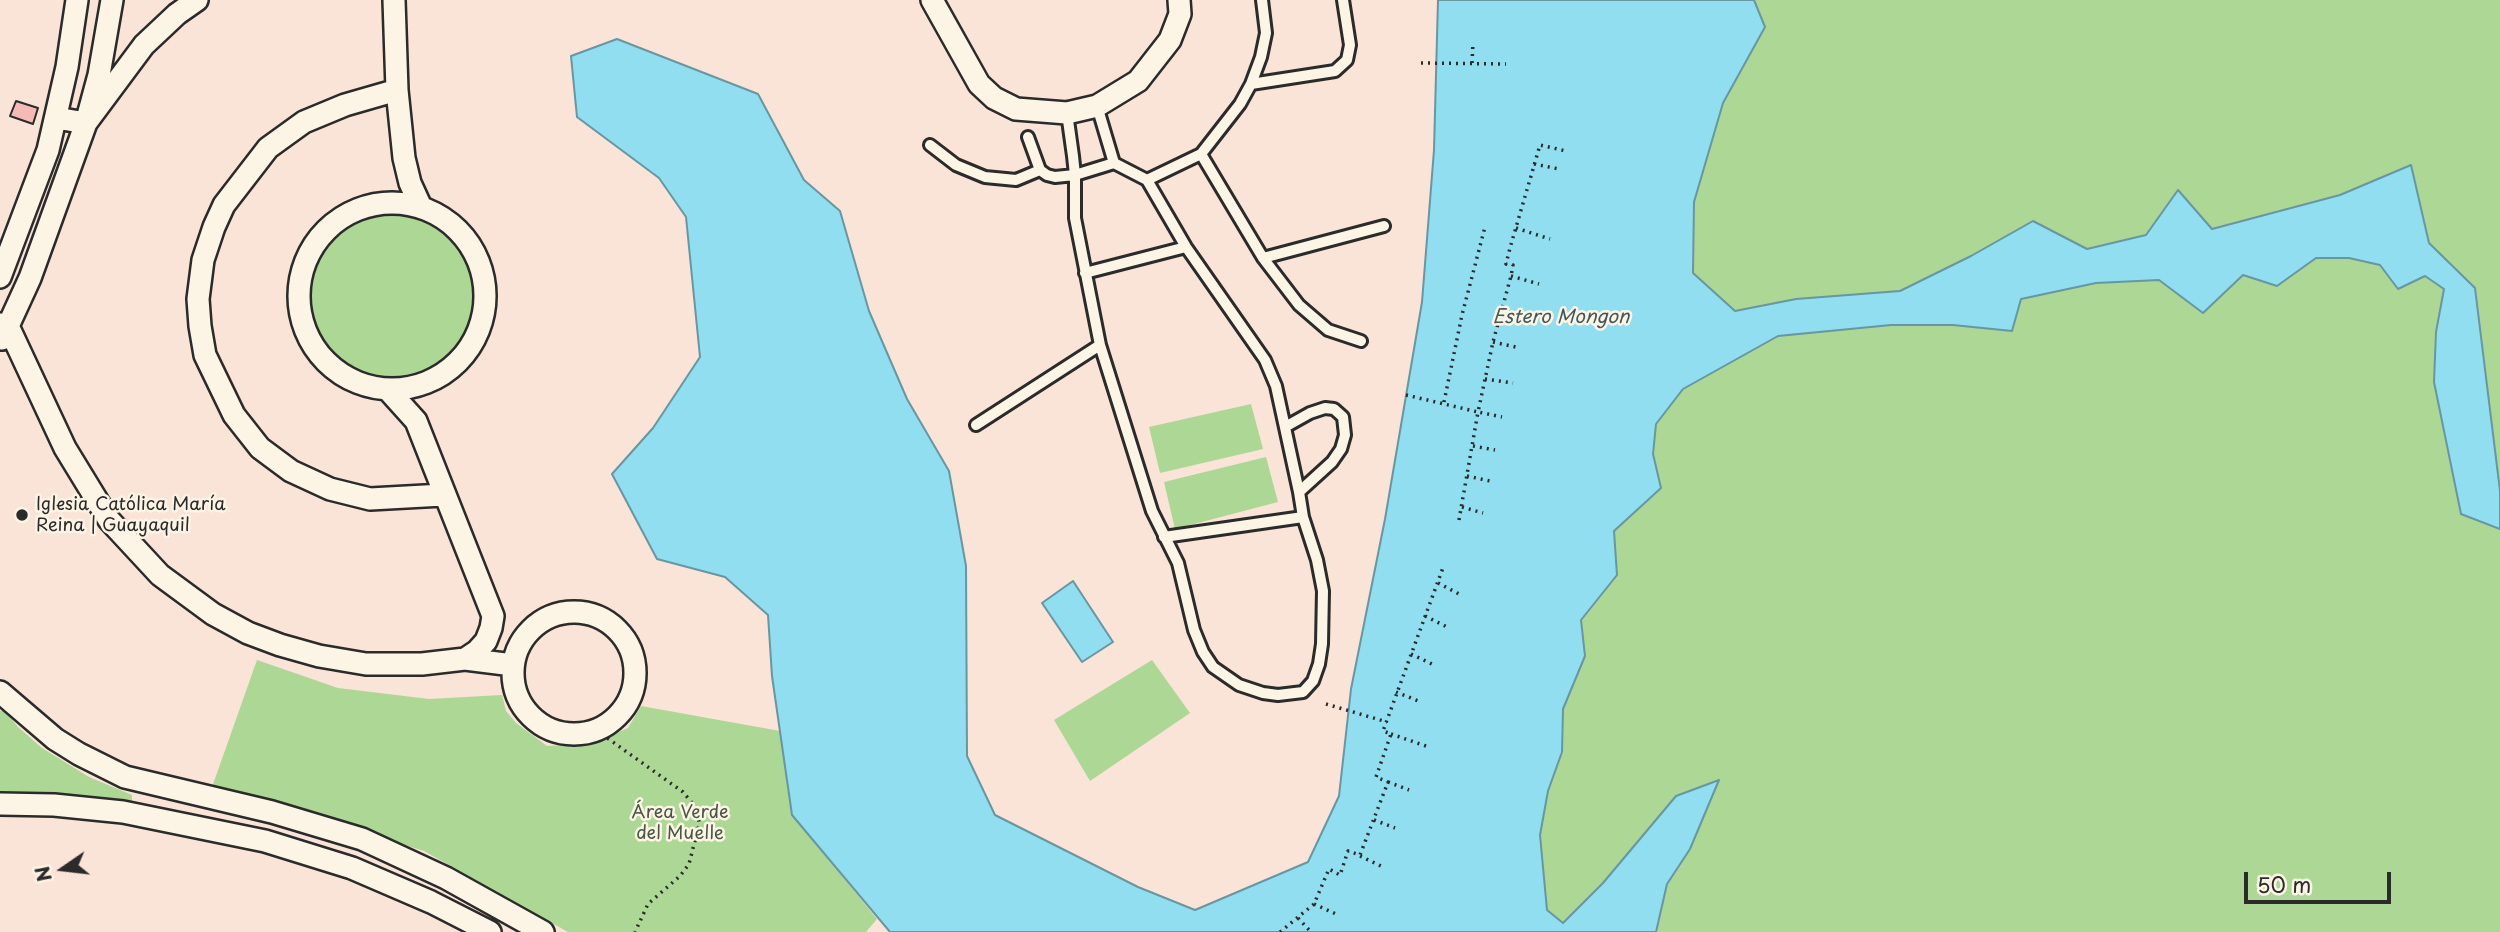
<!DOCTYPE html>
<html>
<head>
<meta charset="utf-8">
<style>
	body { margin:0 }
	#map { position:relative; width:2500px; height:932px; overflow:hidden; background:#fae3d7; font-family:"Playpen Sans",sans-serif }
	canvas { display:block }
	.north { position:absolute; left:28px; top:834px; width:70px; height:70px; -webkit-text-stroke:5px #fcf5e5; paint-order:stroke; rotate:256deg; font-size:19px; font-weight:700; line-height:28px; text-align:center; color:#2b2b2b }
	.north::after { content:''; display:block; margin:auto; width:24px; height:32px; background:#2b2b2b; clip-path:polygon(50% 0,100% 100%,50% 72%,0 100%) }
	.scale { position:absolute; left:2244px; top:872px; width:147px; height:32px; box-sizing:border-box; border:4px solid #2b2b2b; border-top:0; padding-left:9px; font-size:21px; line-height:24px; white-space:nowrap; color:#2b2b2b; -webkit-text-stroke:5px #fcf5e5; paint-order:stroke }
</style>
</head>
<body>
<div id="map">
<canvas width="2500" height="932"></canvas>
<div class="north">N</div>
<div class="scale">50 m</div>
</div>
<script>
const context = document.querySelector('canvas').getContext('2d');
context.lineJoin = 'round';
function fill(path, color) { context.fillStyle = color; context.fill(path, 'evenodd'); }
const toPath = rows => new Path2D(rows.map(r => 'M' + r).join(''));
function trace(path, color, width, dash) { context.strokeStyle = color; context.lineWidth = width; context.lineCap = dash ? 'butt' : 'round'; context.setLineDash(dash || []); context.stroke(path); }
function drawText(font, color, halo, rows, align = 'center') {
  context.font = font + ' "Playpen Sans",sans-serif'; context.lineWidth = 5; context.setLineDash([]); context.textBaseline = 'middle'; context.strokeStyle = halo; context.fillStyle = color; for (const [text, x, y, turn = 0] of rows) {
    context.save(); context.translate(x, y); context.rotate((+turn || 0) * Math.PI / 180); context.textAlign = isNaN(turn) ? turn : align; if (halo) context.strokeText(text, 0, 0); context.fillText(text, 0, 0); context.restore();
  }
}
const green = toPath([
	[1754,0,2500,0,2500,491,2475,288,2429,243,2411,166,2340,195,2212,229,2178,190,2146,235,2087,250,2033,221,1971,256,1900,291,1796,299,1735,311,1693,273,1694,202,1723,103,1765,28],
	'299 296a93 93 0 1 1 186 0a93 93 0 1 1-186 0Z',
	[2316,258,2349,258,2380,265,2398,289,2425,275,2444,289,2436,332,2447,448,2461,514,2500,529,2500,932,1656,932,1667,884,1690,849,1718,781,1603,883,1562,923,1547,910,1540,835,1548,791,1562,752,1563,709,1585,656,1581,620,1617,575,1614,531,1661,488,1653,454,1656,425,1683,389,1778,336,1891,325,1953,325,2012,331,2021,299,2096,283,2159,280,2203,312,2243,275,2277,285],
	[1251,404,1263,449,1160,473,1149,427],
	[1266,457,1278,502,1175,529,1164,482],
	[257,660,338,688,429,699,502,695,506,711,516,723,547,746,593,743,628,728,641,706,780,731,792,815,877,919,866,932,568,932,424,851,344,826,211,790],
	[1152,660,1190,713,1090,781,1054,720],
	[4,710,18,727,42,748,89,777,132,795,132,801,82,796,0,792,0,711]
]);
const water = toPath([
	[1438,0,1754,0,1765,27,1723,103,1694,202,1693,273,1735,311,1796,299,1900,291,1971,256,2033,221,2087,249,2146,235,2178,190,2212,229,2340,195,2411,165,2429,243,2475,288,2500,491,2500,529,2461,514,2434,382,2436,332,2444,289,2425,276,2398,289,2380,265,2349,258,2316,258,2277,286,2243,275,2203,313,2159,280,2096,283,2021,299,2012,331,1953,325,1891,325,1778,336,1683,389,1656,424,1653,454,1661,488,1614,531,1617,575,1581,620,1585,656,1563,709,1562,752,1548,791,1540,835,1547,910,1563,923,1603,883,1676,796,1719,780,1690,849,1667,884,1656,932,890,932,792,815,772,676,768,615,725,577,657,559,612,474,653,428,700,357,686,217,659,178,577,117,571,56,617,39,758,94,804,180,840,211,869,311,907,399,949,471,966,566,967,756,995,815,1138,887,1195,910,1308,862,1339,796,1351,689,1385,519,1422,302,1434,150,1438,0],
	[1073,581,1113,642,1082,662,1042,603,1073,581]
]);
const building = toPath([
	[16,101,38,108,33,124,10,116,16,101]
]);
const path = toPath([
	[1421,63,1506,64],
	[1472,63,1473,43],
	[1534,164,1559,169],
	[1516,228,1550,239],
	[1511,276,1539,284],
	[1502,310,1523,317],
	[1493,342,1520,348],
	[1485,379,1513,383],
	[1406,395,1478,412,1493,342,1511,276,1513,265,1506,264,1510,248,1540,145,1566,151],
	[1444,402,1462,315,1485,227],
	[1473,446,1495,450],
	[1467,476,1490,481],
	[1462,507,1483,513],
	[1459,520,1478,412,1502,417],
	[1438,583,1461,595],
	[1425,616,1447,627],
	[1411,654,1434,665],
	[1396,692,1421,702],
	[1326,704,1387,722],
	[596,730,683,792,698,810,699,825,689,864,680,876,648,904,635,932],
	[1391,734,1426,746],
	[1388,782,1409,790],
	[1374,820,1395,828],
	[1360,856,1383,867],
	[1314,904,1336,914],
	[1298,918,1311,932],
	[1280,932,1314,904,1329,869,1340,875,1348,851,1360,855,1388,782,1376,777,1391,734,1383,731,1444,565]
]);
const service = toPath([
	[1251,84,1335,71,1347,60,1350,45,1343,0],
	[1097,106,1114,163],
	[1028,137,1040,170,1047,175,1055,177,1075,175,1114,163,1147,180,1186,247,1265,360,1276,386,1299,492,1303,517,1317,560,1323,591,1322,644,1319,664,1313,681,1303,692,1278,695,1263,693,1239,685,1213,667,1203,652,1194,630,1178,563,1152,511,1100,345,1075,218,1075,175,1073,156,1067,113],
	[930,145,956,165,985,177,1016,180,1040,170],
	[1201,154,1263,258,1299,305,1328,330,1361,341],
	[1147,180,1201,154,1240,104,1251,84,1261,57,1266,33,1262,0],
	[1263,258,1384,226],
	[1085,273,1186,247],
	[976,425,1100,345],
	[1285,427,1310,413,1325,408,1334,409,1343,417,1345,435,1341,449,1332,462,1299,492],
	[1164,537,1303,517]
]);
const minor = toPath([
	[394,0,397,90,404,158,410,183,421,207],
	[932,0,979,84,994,98,1016,109,1067,113,1097,106,1138,81,1170,40,1180,14,1179,0],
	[397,90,345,105,304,122,268,148,224,205,214,227,203,260,198,299,200,326,205,355,234,415,260,448,291,471,330,489,370,499,443,495],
	[56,118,86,123,144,45,177,14,197,0],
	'299 296a93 93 0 1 1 186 0a93 93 0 1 1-186 0Z',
	[0,277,48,150,67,67,77,0],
	[0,324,8,326,65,448,109,520,160,575,213,614,248,633,280,645,319,656,366,664,422,664,465,659,513,665],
	[2,339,30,278,86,123,99,75,112,0],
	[389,391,416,421,493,616,491,628,486,641,477,651,465,659],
	'513 673a61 61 0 1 1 122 0a61 61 0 1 1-122 0Z',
	[0,692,55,739,79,754,125,777,272,812,362,839,446,878,543,932],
	[0,804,54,805,123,812,265,841,352,868,431,902,490,932]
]);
const markers = [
	[22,515,7,"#2b2b2b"]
];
const poiNames = [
	["Iglesia Católica María",36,505],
	["Reina | Guayaquil",36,526]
];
const parkNames = [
	["Área Verde",680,813],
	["del Muelle",680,834]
];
const waterNames = [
	["Estero Mongon",1561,318]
];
fill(green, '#acd795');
fill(water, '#90deef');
trace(water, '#6896a1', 2);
fill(building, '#f6bab6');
trace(building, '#2b2b2b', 2);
trace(service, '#2b2b2b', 16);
trace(minor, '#2b2b2b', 26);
trace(path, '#2b2b2b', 3.5, [2, 5]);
trace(service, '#fcf5e5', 10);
trace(minor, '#fcf5e5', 21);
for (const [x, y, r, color] of markers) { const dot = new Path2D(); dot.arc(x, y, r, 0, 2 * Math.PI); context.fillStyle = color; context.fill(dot); trace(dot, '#fcf5e5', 2.5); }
drawText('18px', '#2b2b2b', '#fcf5e5', poiNames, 'left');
drawText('18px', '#4b5646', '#fcf5e5', parkNames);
drawText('italic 19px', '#44585c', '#fcf5e5', waterNames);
</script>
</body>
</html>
